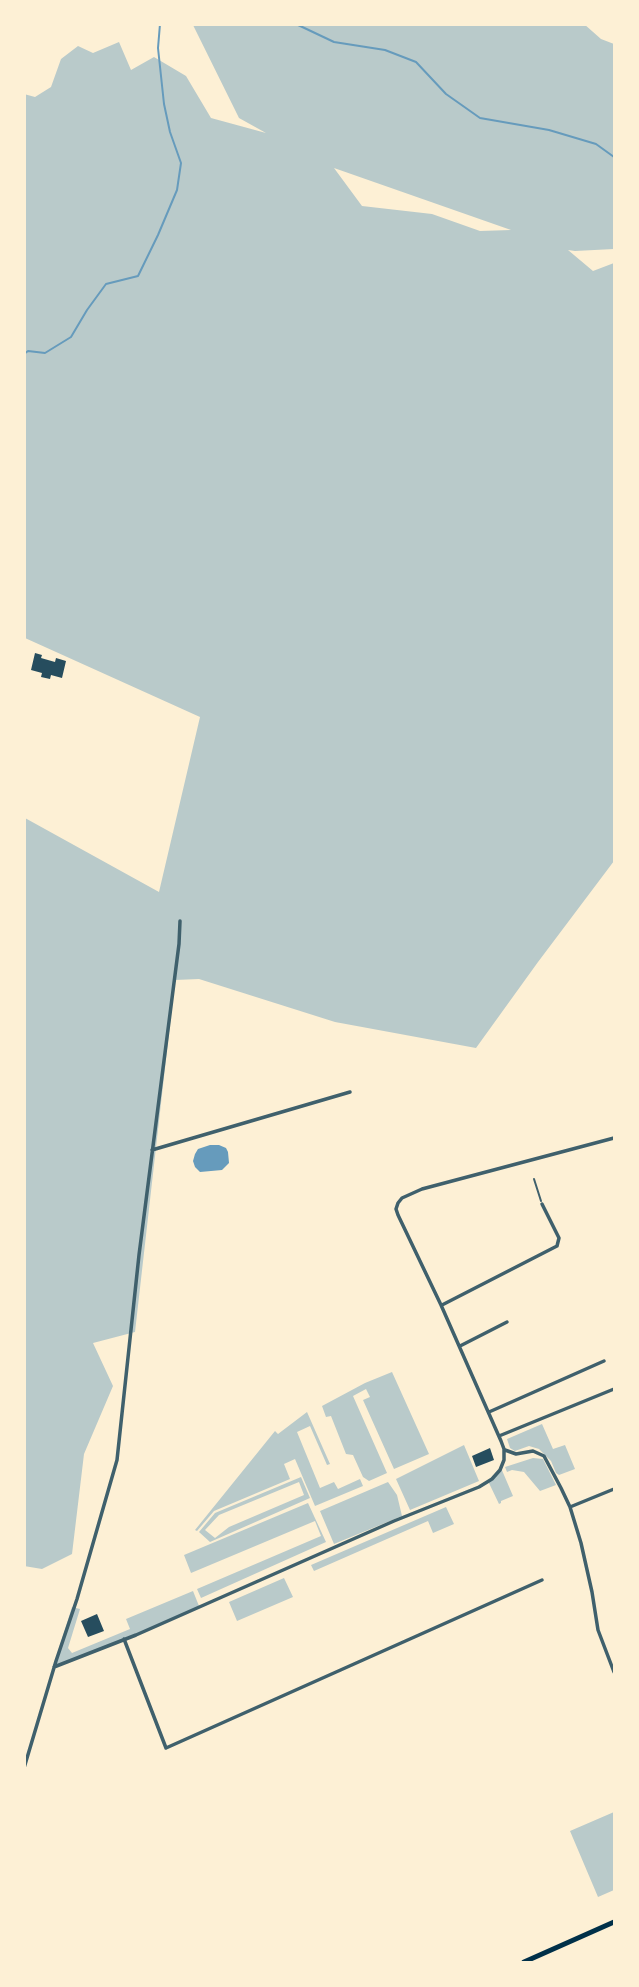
<!DOCTYPE html>
<html>
<head>
<meta charset="utf-8">
<style>
	body { margin:0 }
	#map { position:relative; width:639px; height:1987px; overflow:hidden; background:#fdf0d5; font-family:"Open Sans",sans-serif }
	canvas { display:block }
	.frame { position:absolute; inset:0; border:26px solid #fdf0d5; pointer-events:none }
</style>
</head>
<body>
<div id="map">
<canvas width="639" height="1987"></canvas>
<div class="frame"></div>
</div>
<script>
const context = document.querySelector('canvas').getContext('2d');
context.lineJoin = 'round';
function fill(path, color) { context.fillStyle = color; context.fill(path, 'evenodd'); }
const toPath = rows => new Path2D(rows.map(r => 'M' + r).join(''));
function trace(path, color, width, dash) { context.strokeStyle = color; context.lineWidth = width; context.lineCap = dash ? 'butt' : 'round'; context.setLineDash(dash || []); context.stroke(path); }
const green = toPath([
	[584,24,601,39,614,44,614,249,575,251,568,250,593,271,614,263,614,861,538,962,476,1048,335,1022,199,979,175,980,135,1332,93,1343,113,1386,84,1454,72,1554,42,1569,24,1566,25,818,159,892,200,717,25,638,24,94,35,97,51,87,61,59,78,46,93,53,119,42,131,70,154,57,186,76,211,118,266,133,239,118,193,25],
	[334,168,511,230,480,231,432,214,362,206],
	[392,1372,429,1454,394,1469,363,1400,370,1397,366,1389,353,1396,387,1473,369,1481,363,1477,353,1455,346,1454,331,1416,326,1417,322,1406,365,1383],
	[307,1412,330,1464,327,1465,310,1426,297,1432,320,1488,334,1482,338,1489,360,1479,363,1486,315,1506,295,1459,284,1464,290,1479,214,1511,197,1531,195,1530,275,1431,278,1434],
	[542,1424,553,1449,565,1445,575,1469,559,1475,556,1473,551,1461,539,1449,529,1446,515,1451,510,1448,507,1439],
	[464,1445,479,1481,410,1510,396,1479],
	[533,1458,543,1459,556,1485,540,1491,524,1472,512,1470,507,1472,505,1467],
	[501,1468,513,1496,501,1501,501,1503,499,1504,488,1481],
	[301,1477,310,1498,210,1542,199,1532,215,1513],
	[299,1482,304,1495,229,1527,215,1538,205,1530,219,1515],
	[388,1482,397,1495,402,1516,334,1544,320,1511],
	[308,1503,326,1542,201,1598,197,1589,321,1536,315,1521,191,1573,184,1555],
	[446,1507,454,1524,433,1533,428,1521,314,1571,311,1565],
	[284,1578,293,1597,237,1621,229,1602],
	[193,1591,199,1606,136,1635,53,1667,72,1607,80,1609,68,1648,72,1653,130,1629,126,1619],
	[614,1812,614,1890,598,1897,570,1831]
]);
const water = toPath([
	[210,1145,219,1145,226,1148,228,1152,229,1163,222,1170,200,1172,195,1167,193,1161,195,1154,198,1149]
]);
const stream = toPath([
	[296,24,334,42,385,50,416,62,446,94,480,118,549,130,596,144,614,157],
	[24,354,28,351,45,353,71,337,87,310,106,284,138,276,158,235,177,190,181,163,170,132,164,104,158,48,160,24]
]);
const building = toPath([
	[35,653,42,655,41,658,55,662,56,658,66,661,62,678,51,675,50,679,41,677,42,673,31,670],
	[490,1448,494,1460,476,1467,472,1456],
	[97,1614,104,1631,88,1637,81,1621]
]);
const service = toPath([
	[534,1179,541,1201]
]);
const minor = toPath([
	[152,1150,350,1092],
	[442,1305,557,1246,559,1238,542,1204],
	[460,1346,507,1322],
	[489,1412,604,1361],
	[499,1436,614,1389],
	[505,1450,516,1454,533,1451,544,1456,561,1488,570,1507,581,1543,592,1592,598,1630,614,1672],
	[570,1507,614,1489],
	[124,1639,166,1748,542,1580],
	[54,1667,136,1635,394,1521,479,1487,492,1479,500,1470,504,1460,504,1449,501,1441,441,1305,398,1215,396,1209,398,1203,402,1198,422,1189,614,1138],
	[24,1768,56,1661,77,1599,117,1460,139,1255,179,944,180,921]
]);
const primary = toPath([
	[524,1962,614,1922]
]);
fill(green, '#b9caca');
fill(water, '#669bbc');
trace(stream, '#669bbc', 2);
fill(building, '#264d5e');
trace(service, '#3f606c', 2);
trace(minor, '#3f606c', 3.5);
trace(primary, '#003049', 5);
</script>
</body>
</html>
